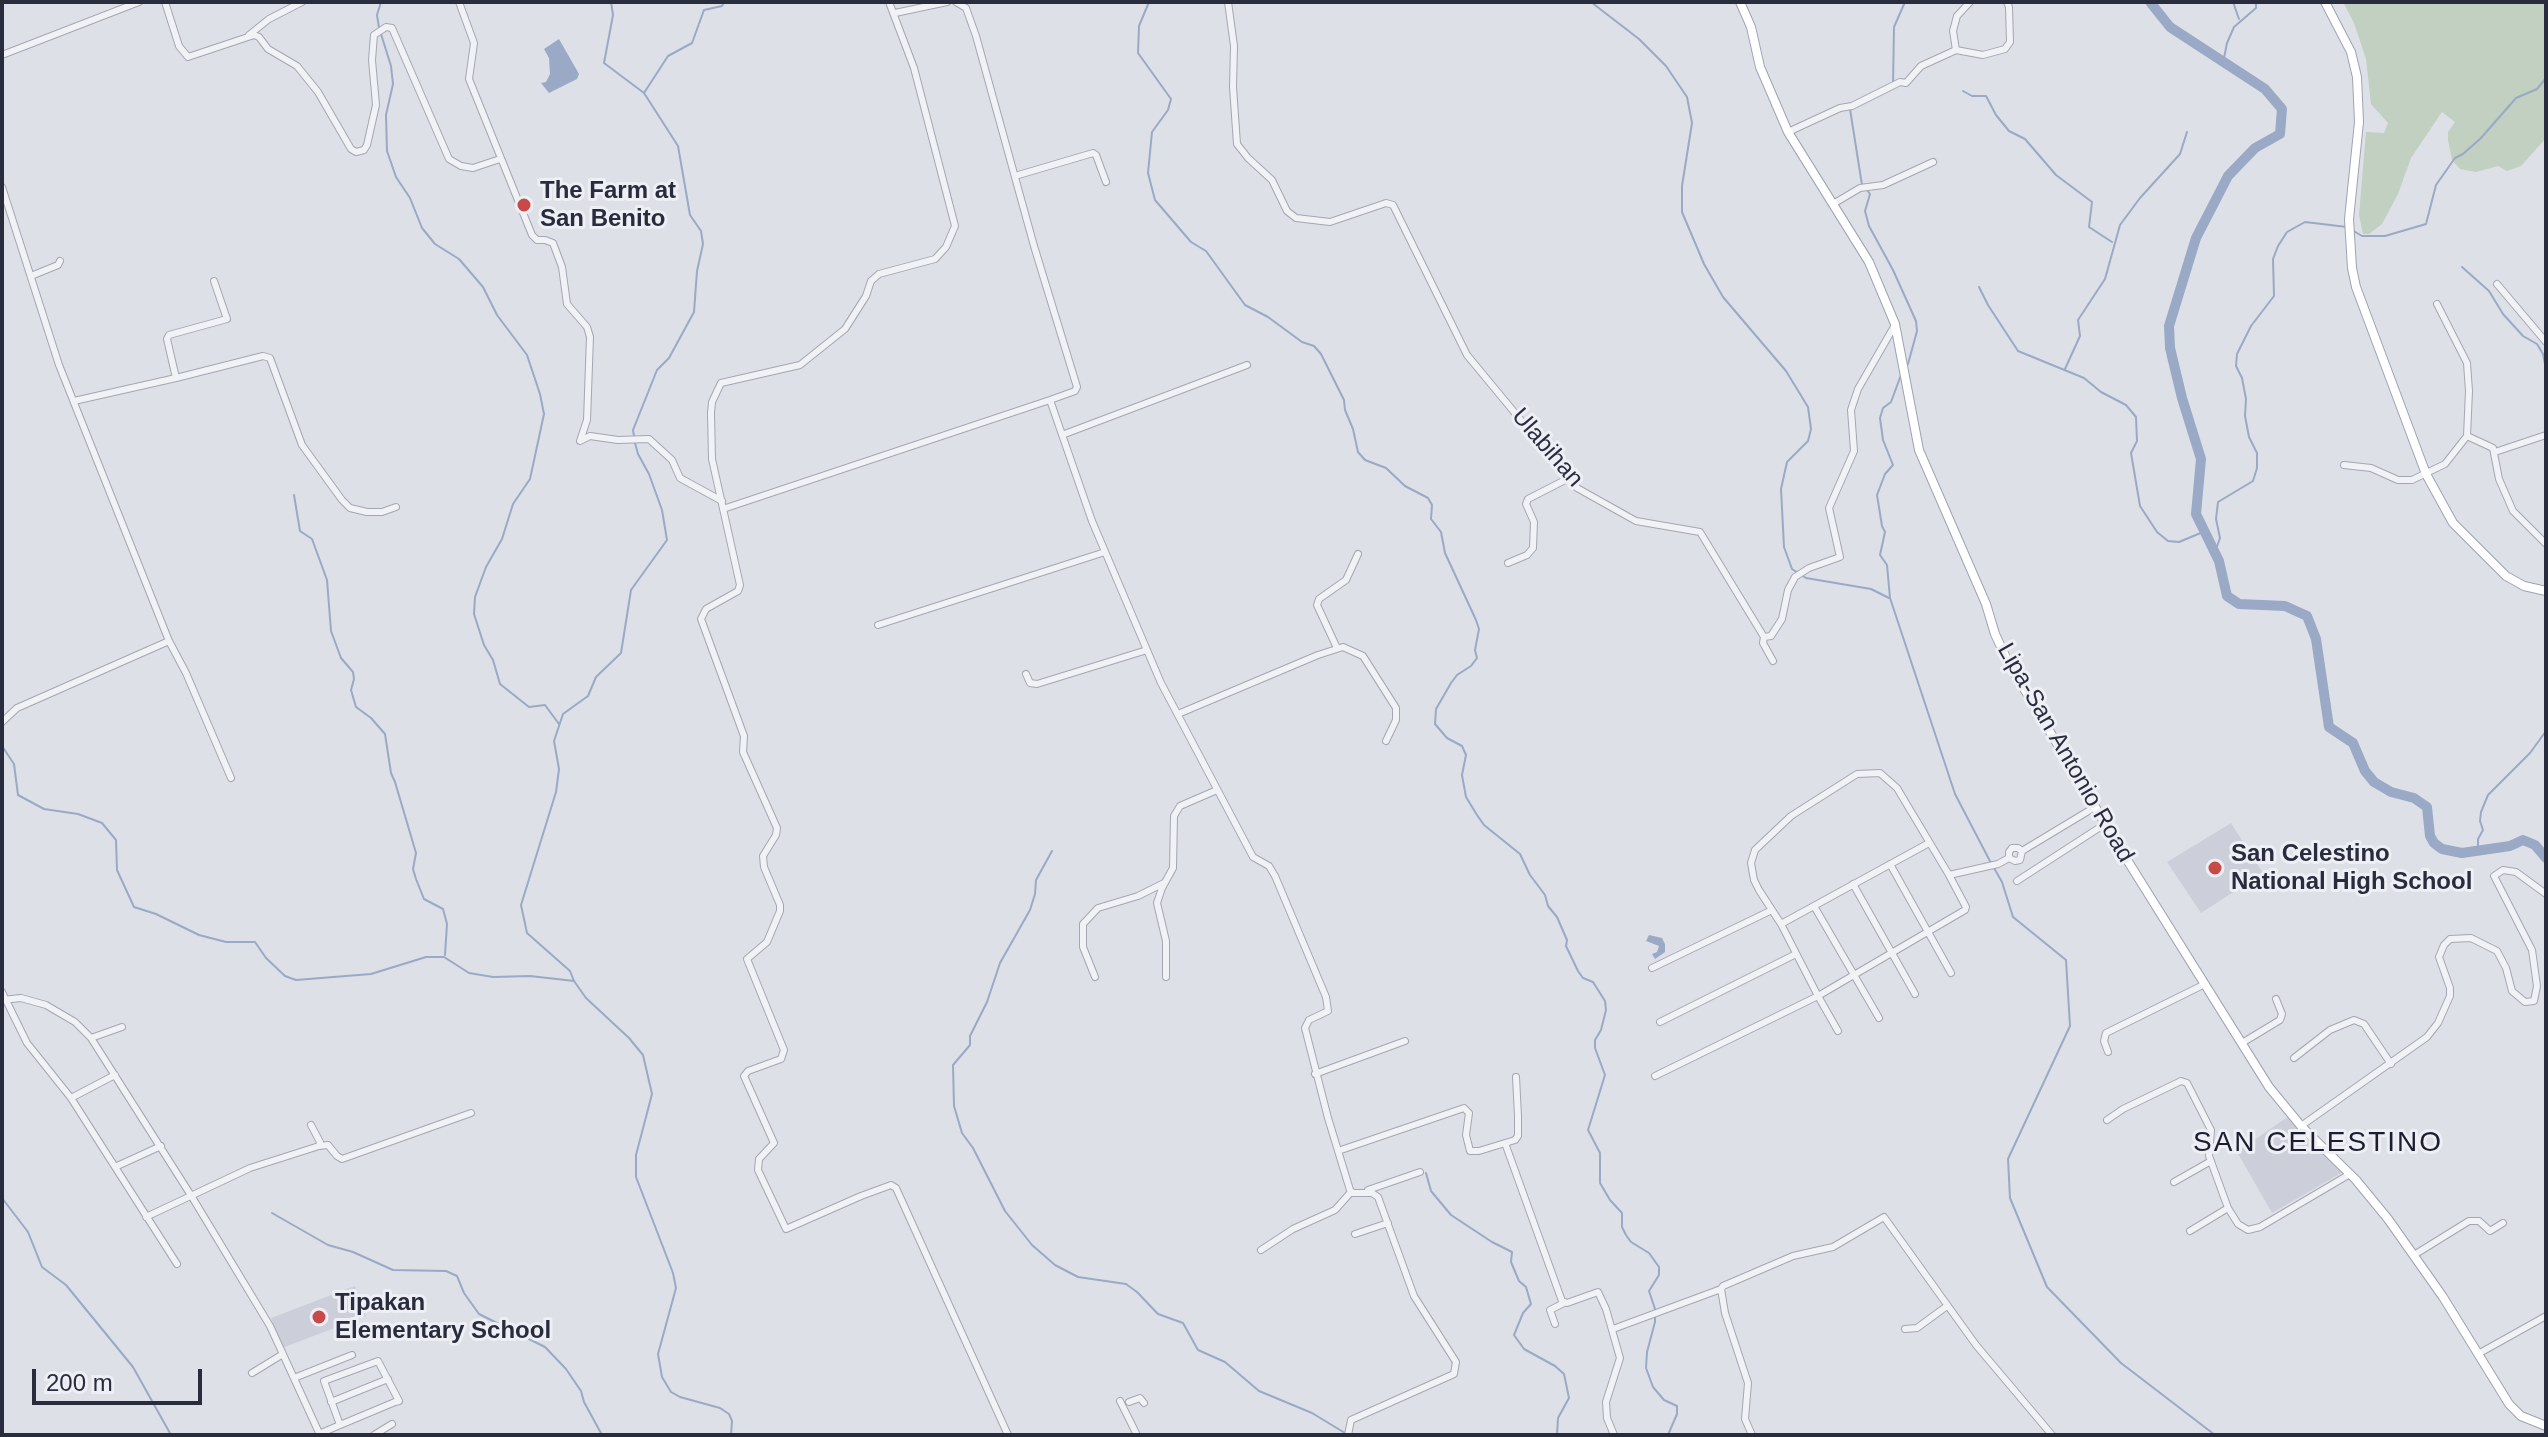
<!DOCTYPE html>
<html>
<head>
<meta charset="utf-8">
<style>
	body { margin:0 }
	#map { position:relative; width:2548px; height:1437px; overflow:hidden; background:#dee0e7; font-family:Helvetica,sans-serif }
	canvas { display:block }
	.frame { position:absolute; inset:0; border:4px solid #282c3d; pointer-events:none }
	.scale { position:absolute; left:32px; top:1369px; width:170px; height:36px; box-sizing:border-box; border:4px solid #282c3d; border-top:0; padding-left:10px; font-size:24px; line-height:28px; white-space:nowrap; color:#282c3d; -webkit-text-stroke:6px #edeff5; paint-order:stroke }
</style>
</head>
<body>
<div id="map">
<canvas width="2548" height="1437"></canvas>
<div class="frame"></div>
<div class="scale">200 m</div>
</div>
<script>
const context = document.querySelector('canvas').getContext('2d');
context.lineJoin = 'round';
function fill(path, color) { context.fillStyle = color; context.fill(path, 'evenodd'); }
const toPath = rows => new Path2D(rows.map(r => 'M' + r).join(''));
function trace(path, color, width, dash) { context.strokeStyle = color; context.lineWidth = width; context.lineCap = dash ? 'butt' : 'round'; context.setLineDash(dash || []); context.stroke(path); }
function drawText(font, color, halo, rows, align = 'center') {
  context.font = font + ' Helvetica,sans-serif'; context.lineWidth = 6; context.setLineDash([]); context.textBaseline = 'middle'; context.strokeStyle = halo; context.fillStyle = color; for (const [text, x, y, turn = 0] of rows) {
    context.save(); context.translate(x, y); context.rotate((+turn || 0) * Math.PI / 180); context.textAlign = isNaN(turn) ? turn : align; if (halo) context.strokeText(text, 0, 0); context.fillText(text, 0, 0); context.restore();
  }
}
const built = toPath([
	[2231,823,2263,873,2201,913,2167,862],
	[2289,1116,2343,1172,2272,1213,2237,1152],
	[355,1286,366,1316,282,1348,271,1318]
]);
const green = toPath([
	[2343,2,2546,2,2546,138,2521,166,2507,171,2498,166,2476,172,2460,169,2452,160,2448,140,2448,132,2455,122,2442,112,2411,158,2398,194,2382,224,2369,234,2363,234,2359,215,2366,132,2384,133,2388,123,2371,104,2366,59,2354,23]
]);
const water = toPath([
	[559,39,579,74,577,79,549,93,541,83,546,82,550,74,549,58,544,49],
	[1649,935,1662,938,1665,944,1665,952,1655,959,1652,954,1657,952,1659,946,1646,941]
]);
const stream = toPath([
	[611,2,613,15,604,63,644,93,678,146,690,215,701,231,703,244,697,271,694,312,669,358,657,370,633,430,634,436],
	[1149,2,1139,26,1138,53,1171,99,1168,110,1152,132,1148,173,1155,200,1191,242,1206,251,1245,305,1268,317,1302,342,1314,346,1321,354,1344,400,1345,410,1353,429,1358,452,1365,460,1386,468,1405,486,1428,498,1432,505,1431,519,1441,532,1445,553,1476,620,1479,629,1475,650,1477,658,1471,666,1457,675,1451,683,1436,709,1435,724,1447,738,1462,746,1466,755,1462,775,1466,797,1477,815,1484,825,1520,854,1530,875,1545,895,1548,906,1557,917,1567,940,1566,946,1578,971,1583,978,1593,982,1605,1001,1606,1010,1601,1030,1595,1040,1595,1048,1605,1075,1588,1130,1600,1153,1600,1183,1610,1200,1622,1213,1622,1227,1626,1235,1631,1242,1649,1253,1659,1267,1659,1275,1649,1291,1655,1309,1655,1322,1647,1352,1646,1368,1653,1387,1664,1400,1677,1406,1677,1414,1668,1435],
	[1591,2,1639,39,1666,66,1687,97,1692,123,1682,186,1682,212,1704,264,1723,297,1786,371,1808,407,1811,429,1808,441,1787,462,1781,489,1784,547,1792,569,1806,578,1871,589,1889,598],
	[2233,2,2239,19],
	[379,28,377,15,381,2],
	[381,34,391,66,393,84,386,115,387,151,396,177,410,198,422,228,435,244,459,259,483,287,497,315,527,355,540,394,544,414,530,479,513,504,502,539,486,567,475,597,474,614,484,645,493,660,500,684,529,707,545,705,559,724],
	[2223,63,2227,43,2234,27,2256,8,2256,2],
	[1893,85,1894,27,1905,2],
	[1963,91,1972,96,1986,96,1996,115,2009,131,2025,139,2056,175,2092,202,2089,227,2112,242],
	[644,93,668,56,692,43,704,10,722,6,724,2],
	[1850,109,1862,185],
	[1866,189,1870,194,1865,211,1869,226,1893,270,1916,321,1917,331,1908,364],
	[2352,230,2362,236,2385,236,2426,224,2436,185,2455,158,2463,154,2481,138,2516,98,2537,89,2546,78],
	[2462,267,2489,291,2503,314,2523,336,2537,344,2543,354,2546,369],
	[1979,287,1988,305,2018,351,2084,378,2101,392,2126,405,2136,417,2137,441,2131,453,2140,506,2157,532,2168,541,2179,542,2203,532],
	[2065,369,2080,336,2078,320,2105,279,2120,225,2140,198,2180,154,2187,132],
	[1901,375,1891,402,1883,408,1880,418,1883,440,1893,465,1885,474,1877,495,1882,526,1885,532,1880,555,1887,565,1890,598,1955,794,1991,863],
	[635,443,638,454,649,474,662,510,667,540,631,590,621,653,596,677,588,696,563,714,554,741,559,769,556,792,521,905,527,933,570,971,574,981,586,998,629,1038,643,1055,652,1094,636,1155,636,1177,673,1273,676,1288,658,1354,662,1377,671,1392,680,1397,720,1408,729,1414,732,1421,731,1435],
	[294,495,300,531,312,539,327,580,331,631,341,658,353,672,354,679,351,690,356,707,371,718,385,734,391,773,395,782,416,853,413,869,416,879,424,899,443,909,447,924,445,955],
	[2215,552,2220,538,2216,519,2218,502,2253,481,2257,468,2257,453,2249,437,2245,416,2246,399,2242,378,2236,366,2237,354,2251,326,2274,296,2273,259,2278,246,2287,232,2305,222,2347,227],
	[2,746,14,764,18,795,44,809,78,814,102,823,116,840,117,870,134,907,156,914,199,935,226,942,255,942,266,958,285,976,296,980,371,974,426,957,444,957,469,973,493,977,530,976,574,981],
	[1052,851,1036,880,1035,894,1030,910,1000,963,987,1002,970,1036,970,1045,953,1065,954,1106,962,1133,973,1148,1005,1211,1032,1245,1055,1265,1078,1277,1126,1284,1137,1292,1158,1314,1183,1323,1198,1350,1225,1362,1259,1391,1312,1413,1345,1433],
	[2478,851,2478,839,2483,830,2480,821,2481,812,2488,795,2530,753,2546,731],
	[1994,868,2002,882,2013,917,2066,960,2070,1026,2008,1159,2010,1198,2047,1287,2121,1363,2215,1435],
	[1426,1173,1431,1191,1451,1215,1492,1242,1512,1252,1511,1262,1519,1281,1526,1287,1531,1304,1523,1313,1514,1335,1524,1349,1555,1366,1564,1374,1569,1398,1558,1418,1557,1435],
	[2,1198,28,1232,42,1267,66,1285,133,1367,171,1435],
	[272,1213,328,1245,353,1252,393,1270,446,1271,457,1276,464,1293,479,1314,545,1347,566,1369,581,1391,584,1402,602,1435]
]);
const river = toPath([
	[2150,2,2170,27,2265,89,2282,109,2280,134,2255,148,2228,176,2196,238,2169,326,2170,348,2182,398,2201,459,2196,514,2219,561,2227,596,2239,604,2285,606,2307,616,2316,639,2329,727,2353,743,2365,771,2374,782,2391,792,2414,798,2427,807,2430,836,2434,843,2442,849,2462,853,2510,846,2523,840,2535,845,2546,858]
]);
const minor = toPath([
	[165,2,179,46,188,57,254,35,259,37,268,49,297,66,318,92,351,149,356,152,364,150,367,145,376,105,372,60,374,35,386,27,392,28,449,159,461,166,473,168,500,159],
	[459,2,474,43,469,79,532,235,537,240,545,240,553,243,562,267,567,304,587,327,590,337,587,420,580,441,590,436,618,440,649,439,672,460,680,478,722,501],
	[889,2,914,68,955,226,946,247,935,259,879,274,871,281,866,296,845,329,800,365,721,383,712,402,711,413,712,459,740,585,738,591,706,609,701,619,744,736,743,752,777,828,776,835,763,856,764,867,780,905,780,911,767,942,747,959,784,1050,781,1059,748,1071,744,1076,774,1143,759,1159,758,1170,786,1229,861,1196,891,1185,896,1188,1008,1435],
	[1228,2,1234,46,1233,87,1237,144,1248,158,1272,180,1287,211,1296,218,1330,222,1386,203,1393,205,1467,355,1577,488,1636,521,1700,532,1764,637,1771,636,1782,619,1788,590,1795,577,1809,568,1840,557,1829,508,1854,451,1851,410,1858,389,1895,325],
	[895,13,947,2],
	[249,35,269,19,302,2],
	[1956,50,1953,31,1957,16,1970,2],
	[2,55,139,2],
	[1788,132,1840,108,1852,106,1900,82,1906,83,1921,66,1956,50,1983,55,2005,49,2010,42,2009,7,2007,2],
	[1015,176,1093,153,1096,155,1106,182],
	[2,187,59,365,169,641,17,708,2,722],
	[1833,204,1860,188,1883,185,1933,162],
	[31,276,58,265,60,261],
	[2497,284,2546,342],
	[2437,304,2467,363,2469,391,2467,436,2493,448,2499,479,2513,511,2546,544],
	[176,378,263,356,270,358,302,445,342,500,350,508,367,512,382,512,396,507],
	[1050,400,1092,521,1161,683,1253,857,1269,866,1275,876,1326,997,1328,1011,1309,1020,1305,1028,1328,1118,1350,1190,1353,1193,1372,1193,1378,1197,1414,1296,1456,1362,1454,1374,1351,1420,1348,1435],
	[74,401,176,378,167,339,169,335,227,319,214,281],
	[1062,435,1247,365],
	[2495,452,2546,435],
	[2344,465,2371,468,2398,480,2412,480,2445,464,2467,436],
	[723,509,1050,400,1075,391,1077,387,1034,246,976,36,966,8,956,2],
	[1508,563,1527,555,1533,548,1534,522,1526,504,1528,499,1569,478],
	[878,625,1105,552],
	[1764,637,1763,643,1773,661],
	[169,641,186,673,231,778],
	[1337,648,1317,605,1319,599,1346,580,1358,554],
	[1026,674,1030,683,1037,684,1147,650],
	[1178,714,1318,655,1343,647,1363,656,1396,708,1396,720,1386,741],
	[2022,851,2018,848,2012,848,2009,852,2009,858,2015,861,2020,860,2022,851,2095,807],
	[1890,864,1951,973],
	[1949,875,1998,864,2009,858],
	[2017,881,2105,824],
	[1853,884,1915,994],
	[1814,906,1879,1018],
	[1781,924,1929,843],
	[1652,968,1772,910],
	[1095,977,1083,947,1083,924,1098,908,1138,896,1164,883],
	[1166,977,1166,941,1157,903,1162,888,1173,868,1174,816,1180,806,1217,790],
	[2,992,27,1043,71,1098,177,1264],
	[2,1000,21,998,46,1005,75,1022,91,1038,192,1197,270,1326,320,1435],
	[1660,1022,1796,954],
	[91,1038,122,1027],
	[2242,1043,2280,1020,2282,1014,2276,999],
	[2108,1052,2104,1041,2106,1033,2205,984],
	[2294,1058,2330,1030,2354,1020,2364,1024,2391,1064],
	[1315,1074,1405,1041],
	[1655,1076,1818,996,1965,910,1966,907,1949,875,1897,788,1880,773,1857,774,1791,816,1755,850,1751,863,1754,880,1759,890,1781,924,1818,996,1838,1031],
	[71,1098,115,1075],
	[2107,1120,2123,1109,2181,1081,2187,1083,2211,1130,2209,1156,2228,1208,2238,1224,2248,1230,2260,1227,2350,1174],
	[2301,1126,2427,1037,2438,1023,2450,996,2450,988,2439,957,2444,945,2450,939,2471,938,2497,951,2506,968,2512,991,2525,1002,2534,1001,2537,986,2532,950,2494,876,2503,870,2516,872,2546,894],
	[1505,1143,1562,1301,1567,1303,1598,1292,1606,1309,1620,1358,1606,1402,1607,1418,1614,1435],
	[319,1146,328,1145,337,1156,342,1159,471,1113],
	[1338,1151,1464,1108,1469,1113,1466,1135,1470,1151,1479,1151,1515,1140,1518,1136,1518,1116,1516,1077],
	[115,1167,161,1146],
	[2174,1182,2211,1161],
	[1368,1190,1420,1172],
	[146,1217,250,1168,319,1146,320,1142,311,1125],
	[2190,1231,2228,1208],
	[1355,1234,1388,1223],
	[1261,1250,1293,1229,1335,1210,1351,1192],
	[2414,1255,2469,1221,2479,1221,2490,1231,2503,1223],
	[1721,1289,1725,1313,1748,1383,1745,1419,1752,1435],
	[1555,1324,1550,1310,1564,1303],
	[1613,1329,1721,1289,1723,1286,1793,1256,1833,1247,1884,1217,1976,1345,2052,1435],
	[1905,1329,1917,1328,1947,1306],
	[2478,1354,2546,1316],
	[252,1373,283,1354],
	[294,1378,352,1355],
	[1120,1401,1137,1435],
	[331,1402,388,1379],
	[1129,1402,1140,1398,1144,1403],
	[319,1434,340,1425,395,1402,399,1401,378,1361,324,1381,340,1425],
	[374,1435,392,1424]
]);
const major = toPath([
	[1740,2,1751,27,1760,67,1788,132,1869,262,1895,324,1919,450,1986,604,1995,634,2008,662,2124,855,2269,1087,2301,1126,2356,1180,2388,1219,2443,1297,2509,1404,2521,1416,2546,1426],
	[2325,2,2351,52,2357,77,2359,122,2349,219,2352,268,2356,287,2426,474,2453,523,2506,576,2524,586,2546,591]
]);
const markers = [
	[524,205,8,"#c74948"],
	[2215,868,8,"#c74948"],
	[319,1317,8,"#c74948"]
];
const poiNames = [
	["The Farm at",540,191],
	["San Benito",540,219],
	["San Celestino",2231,854],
	["National High School",2231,882],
	["Tipakan",335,1303],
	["Elementary School",335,1331]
];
const streetNames = [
	["Ulabihan",1547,448,49],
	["Lipa-San Antonio Road",2065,753,60]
];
const quarterNames = [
	["SAN CELESTINO",2318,1143]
];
fill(built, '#cccfd9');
fill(green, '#c1d0c0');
fill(water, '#9aa9c6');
trace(stream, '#9aa9c6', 2);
trace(river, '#9aa9c6', 10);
trace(minor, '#a4a6b1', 8);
trace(major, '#9ea3b2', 10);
trace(minor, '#f1f2f6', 6);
trace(major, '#fff', 8);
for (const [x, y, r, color] of markers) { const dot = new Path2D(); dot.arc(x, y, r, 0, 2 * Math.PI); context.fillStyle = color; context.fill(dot); trace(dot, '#edeff5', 3); }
drawText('bold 24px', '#282c3d', '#edeff5', poiNames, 'left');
drawText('24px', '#282c3d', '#edeff5', streetNames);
context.letterSpacing = '2px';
drawText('28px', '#1a1e2e', '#edeff5', quarterNames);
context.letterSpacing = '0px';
</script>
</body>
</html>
